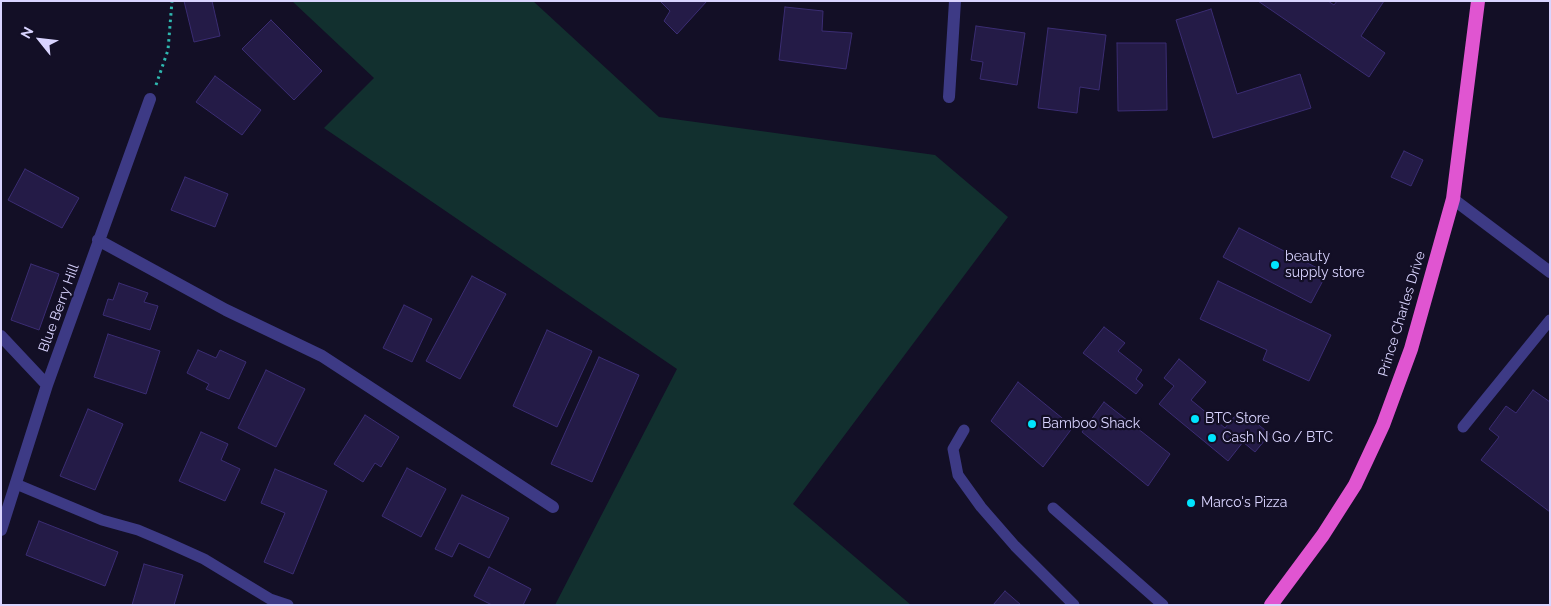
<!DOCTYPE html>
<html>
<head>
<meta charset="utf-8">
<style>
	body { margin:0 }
	#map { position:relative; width:1551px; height:606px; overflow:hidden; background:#130f26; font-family:Raleway,sans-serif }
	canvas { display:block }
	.frame { position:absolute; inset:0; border:2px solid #d9d4ff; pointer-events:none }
	.north { position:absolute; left:15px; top:15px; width:50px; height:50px; -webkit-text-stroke:4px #130f26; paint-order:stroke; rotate:299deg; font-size:14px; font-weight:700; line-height:20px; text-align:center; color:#d9d4ff }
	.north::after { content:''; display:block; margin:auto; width:18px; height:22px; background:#d9d4ff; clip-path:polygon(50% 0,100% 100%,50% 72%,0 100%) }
</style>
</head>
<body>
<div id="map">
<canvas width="1551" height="606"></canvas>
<div class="frame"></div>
<div class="north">N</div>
</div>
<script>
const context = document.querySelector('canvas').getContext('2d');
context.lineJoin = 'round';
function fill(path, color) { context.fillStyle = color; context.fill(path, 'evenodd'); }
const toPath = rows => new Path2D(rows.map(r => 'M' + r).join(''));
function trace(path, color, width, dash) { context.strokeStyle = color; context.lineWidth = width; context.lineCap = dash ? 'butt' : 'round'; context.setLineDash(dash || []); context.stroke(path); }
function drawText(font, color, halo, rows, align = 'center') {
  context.font = font + ' Raleway,sans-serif'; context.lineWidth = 4.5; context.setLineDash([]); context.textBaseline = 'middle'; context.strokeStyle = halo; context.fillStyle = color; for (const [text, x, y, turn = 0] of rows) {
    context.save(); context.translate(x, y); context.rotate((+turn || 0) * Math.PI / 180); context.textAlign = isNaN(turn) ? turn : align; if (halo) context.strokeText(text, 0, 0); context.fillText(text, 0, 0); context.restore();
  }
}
const green = toPath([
	[292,1,533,1,659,117,935,155,1008,217,793,504,911,605,555,605,677,369,324,128,374,78]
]);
const building = toPath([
	[184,1,212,1,220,36,194,42,184,1],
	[660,1,707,1,677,34,664,21,670,11,660,1],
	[1258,1,1328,1,1334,5,1337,1,1384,1,1361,36,1385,53,1369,77,1258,1],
	[785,7,823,11,822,31,852,33,846,69,779,60,785,7],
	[1211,9,1237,94,1300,74,1311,108,1213,138,1176,20,1211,9],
	[271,20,322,71,294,100,242,49,271,20],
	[976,26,1025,33,1017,85,980,79,983,62,971,60,976,26],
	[1048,28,1106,35,1099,90,1080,87,1077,113,1038,108,1048,28],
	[1117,43,1166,43,1167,110,1118,111,1117,43],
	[215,76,261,110,242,135,196,102,215,76],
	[1404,151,1423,160,1411,186,1391,177,1404,151],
	[25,169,79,198,62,228,8,200,25,169],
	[185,177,228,194,215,227,171,210,185,177],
	[1239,228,1327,273,1311,303,1223,257,1239,228],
	[31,264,59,274,39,330,11,320,31,264],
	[472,276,506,294,460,379,426,361,472,276],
	[1218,281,1331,335,1309,381,1263,360,1267,350,1200,319,1218,281],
	[119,283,148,293,144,302,158,306,150,330,103,315,108,299,113,300,119,283],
	[404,305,432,319,412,362,383,348,404,305],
	[1104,327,1125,343,1118,351,1142,370,1136,379,1143,385,1136,394,1083,353,1104,327],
	[547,330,592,351,557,427,513,406,547,330],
	[108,334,160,351,146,394,94,377,108,334],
	[198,350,216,358,220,350,246,362,229,399,206,389,209,384,187,373,198,350],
	[599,357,639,375,592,482,551,464,599,357],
	[1179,359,1206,382,1191,400,1225,428,1240,410,1270,434,1255,452,1243,442,1228,461,1159,404,1174,386,1164,378,1179,359],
	[266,370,305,389,276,447,238,428,266,370],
	[1018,382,1073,427,1043,467,991,421,1018,382],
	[1533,390,1550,402,1550,512,1481,460,1499,437,1489,429,1506,406,1516,413,1533,390],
	[1104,402,1170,454,1148,486,1082,432,1104,402],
	[88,409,123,424,95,490,60,476,88,409],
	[365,415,399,437,381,467,375,463,363,482,334,464,365,415],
	[201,432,228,444,221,460,240,469,225,501,179,481,201,432],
	[407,468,446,489,421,537,382,516,407,468],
	[275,469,327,491,293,574,264,562,285,513,261,503,275,469],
	[462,495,509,518,489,558,459,543,452,557,435,549,462,495],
	[39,521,118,552,105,586,26,555,39,521],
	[144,564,183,575,174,605,132,605,144,564],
	[489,567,531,589,523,605,492,605,474,596,489,567],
	[1005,591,1021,605,993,605,1005,591]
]);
const path = toPath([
	[156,85,168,50,172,1]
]);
const service = toPath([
	[1463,427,1550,320],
	[964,430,953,449,958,475,981,507,1015,546,1074,605],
	[16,484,102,520,138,530,164,541,204,559,270,599,288,605],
	[1053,508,1163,605]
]);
const minor = toPath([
	[949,97,955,1],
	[1453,199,1550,272],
	[98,240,226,310,322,356,553,507],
	[1,336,47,385],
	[1,530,47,385,150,99]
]);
const trunk = toPath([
	[1271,605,1323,535,1355,485,1383,425,1411,349,1453,199,1478,1]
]);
const markers = [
	[1275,265,5,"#00e5ff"],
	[1195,419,5,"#00e5ff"],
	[1032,424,5,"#00e5ff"],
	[1212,438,5,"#00e5ff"],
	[1191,503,5,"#00e5ff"]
];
const poiNames = [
	["beauty",1285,257],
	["supply store",1285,273],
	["BTC Store",1205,419],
	["Bamboo Shack",1042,424],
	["Cash N Go / BTC",1222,438],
	["Marco's Pizza",1201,503]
];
const streetNames = [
	["Blue Berry Hill",59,308,-70],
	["Prince Charles Drive",1402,314,-73]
];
fill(green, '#12302f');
fill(building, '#241b47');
trace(building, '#3b2d73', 1);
trace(path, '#2fb8b0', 3, [2.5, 4]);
trace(service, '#3d3a85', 11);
trace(minor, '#3d3a85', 12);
trace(trunk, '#e055d1', 14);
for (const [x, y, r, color] of markers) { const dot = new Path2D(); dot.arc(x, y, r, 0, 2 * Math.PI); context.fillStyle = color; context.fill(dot); trace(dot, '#130f26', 2); }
drawText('14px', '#d9d4ff', '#130f26', poiNames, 'left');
drawText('14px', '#d9d4ff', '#130f26', streetNames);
</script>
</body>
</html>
